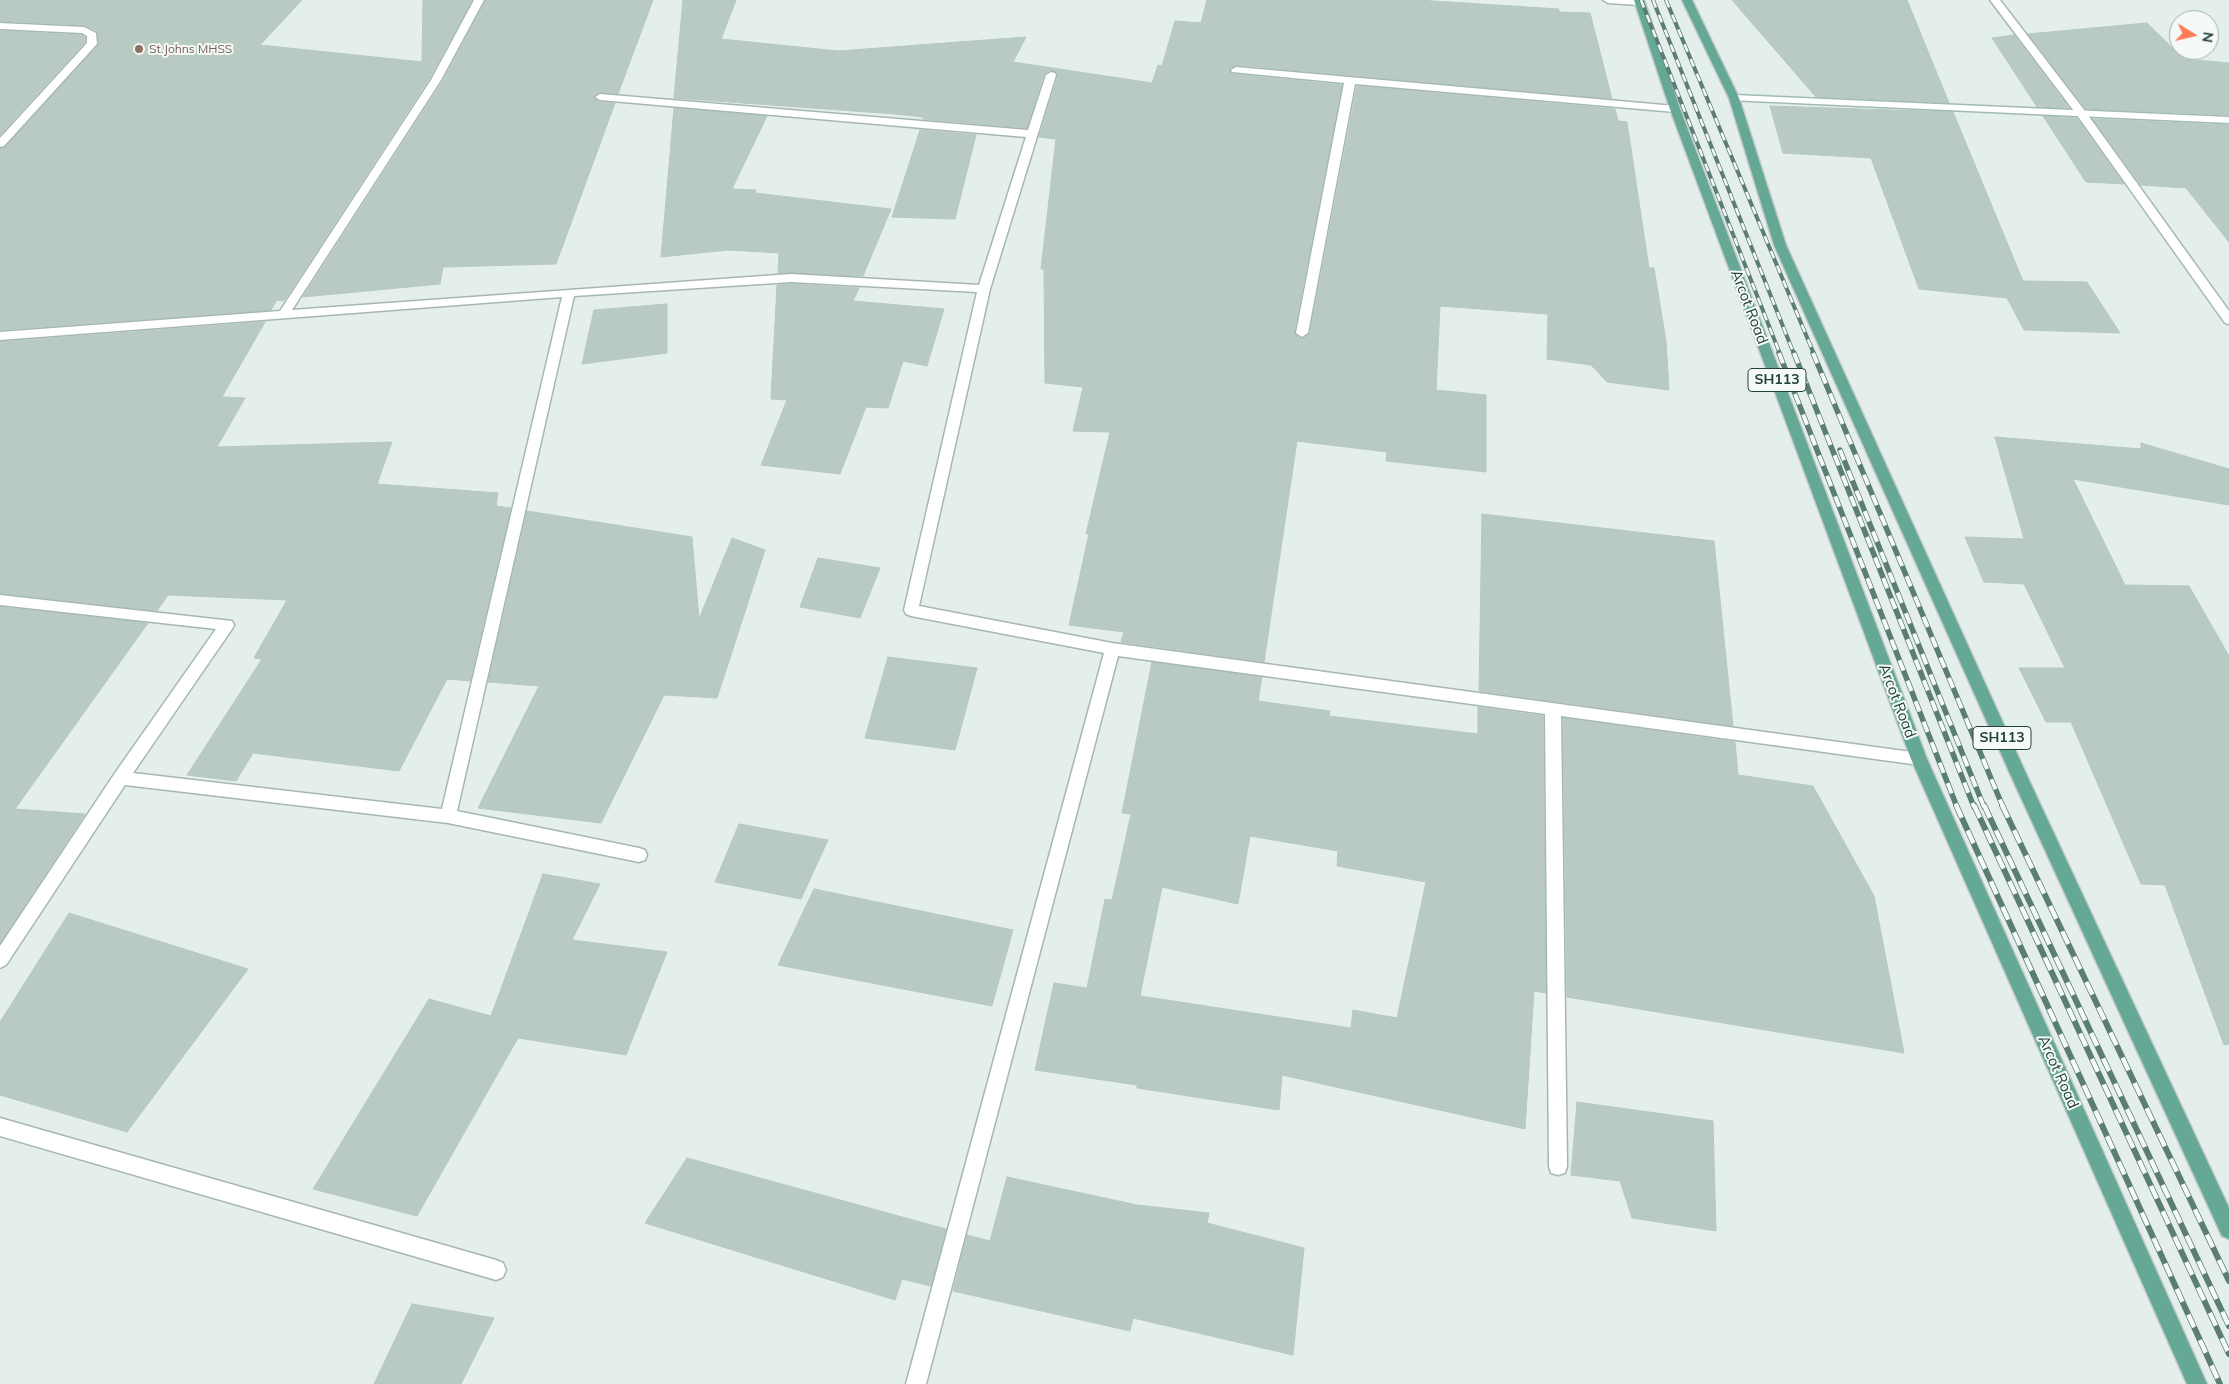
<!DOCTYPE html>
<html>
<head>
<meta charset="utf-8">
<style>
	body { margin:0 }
	#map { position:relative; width:2229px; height:1384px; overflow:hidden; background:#e4eeea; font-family:Mulish,sans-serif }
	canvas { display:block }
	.north { position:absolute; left:2169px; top:10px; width:50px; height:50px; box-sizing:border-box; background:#f5faf8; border:1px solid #a0b0ac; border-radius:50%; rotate:99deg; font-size:14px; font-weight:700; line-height:20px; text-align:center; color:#214239 }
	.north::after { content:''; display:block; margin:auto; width:18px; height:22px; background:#fd7c53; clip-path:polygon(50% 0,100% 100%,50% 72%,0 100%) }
</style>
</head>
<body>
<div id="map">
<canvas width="2229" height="1384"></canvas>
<div class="north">N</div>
</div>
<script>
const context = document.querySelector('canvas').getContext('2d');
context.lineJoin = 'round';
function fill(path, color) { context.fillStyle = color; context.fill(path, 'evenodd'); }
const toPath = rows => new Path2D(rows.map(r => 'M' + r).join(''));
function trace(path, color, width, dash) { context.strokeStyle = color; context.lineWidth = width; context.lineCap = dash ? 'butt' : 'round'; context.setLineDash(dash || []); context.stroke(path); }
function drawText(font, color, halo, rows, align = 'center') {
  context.font = font + ' Mulish,sans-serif'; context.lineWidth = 4; context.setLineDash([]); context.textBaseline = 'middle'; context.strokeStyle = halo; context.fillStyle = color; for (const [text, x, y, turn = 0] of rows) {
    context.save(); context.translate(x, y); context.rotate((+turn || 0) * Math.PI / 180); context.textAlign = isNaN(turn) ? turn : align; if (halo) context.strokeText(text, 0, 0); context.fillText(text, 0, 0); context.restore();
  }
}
const building = toPath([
	[0,0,302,0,260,45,422,62,423,0,472,0,429,79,286,298,283,301,277,300,271,310,0,330,0,149,5,147,99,44,97,31,84,25,0,21,0,0],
	[486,0,653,0,618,94,600,92,593,96,599,102,615,103,556,264,443,267,440,284,303,297,443,81,486,0],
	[683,0,736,0,721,39,838,51,1026,37,1013,62,1152,83,1158,65,1162,66,1175,21,1201,23,1207,0,1417,0,1559,9,1559,12,1590,13,1612,99,1236,65,1229,71,1232,74,1342,85,1294,333,1301,339,1310,333,1357,86,1615,109,1618,121,1627,122,1649,268,1654,268,1666,341,1669,390,1607,382,1591,365,1547,359,1548,314,1440,306,1436,390,1486,395,1486,472,1386,461,1387,452,1297,441,1264,662,1121,642,1124,632,1069,625,1089,534,1086,534,1110,432,1073,431,1083,387,1045,383,1044,269,1041,269,1056,139,1039,137,1058,76,1057,72,1050,70,1044,74,1027,128,923,119,923,117,895,114,674,98,683,0],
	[1732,0,1907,0,1949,103,1816,97,1732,0],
	[2147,23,2184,59,2229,63,2229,115,2086,109,2028,34,2147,23],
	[0,31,81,35,85,37,85,42,0,135,0,31],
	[2014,35,2069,108,2037,107,1992,38,2014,35],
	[1770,106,1953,112,2023,281,2087,282,2120,333,2024,330,2007,298,1919,289,1871,158,1783,153,1770,106],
	[674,108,767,116,732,189,756,190,755,193,891,209,863,276,778,273,779,253,728,250,661,257,674,108],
	[2043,116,2077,118,2124,184,2086,182,2043,116],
	[2093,119,2229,125,2229,242,2186,188,2141,185,2093,119],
	[920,130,976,135,955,219,892,217,920,130],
	[791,284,859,288,853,301,944,309,927,366,903,361,888,408,866,407,840,474,761,465,787,400,771,399,777,285,791,284],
	[667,304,667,353,582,364,594,310,667,304],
	[265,322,222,397,245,398,217,447,392,442,377,484,498,493,496,506,511,508,470,681,447,679,399,771,253,753,236,781,187,775,262,659,254,658,287,600,168,595,157,611,0,593,0,342,265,322],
	[1995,437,2141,449,2141,443,2229,469,2229,505,2073,479,2125,585,2189,586,2229,656,2229,1044,2224,1045,2165,885,2141,884,2071,722,2046,722,2019,668,2065,668,2024,584,1984,582,1965,537,2024,539,1995,437],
	[527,511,692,537,699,619,732,538,765,550,717,698,664,695,601,823,478,808,539,686,488,682,527,511],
	[1482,514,1714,541,1733,726,1479,691,1482,514],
	[818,558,880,568,860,618,800,607,818,558],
	[0,607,148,623,15,809,85,814,0,943,0,607],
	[888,657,977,668,955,750,865,738,888,657],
	[1152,662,1262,677,1258,701,1330,711,1329,716,1478,734,1478,707,1543,716,1546,993,1534,991,1525,1129,1282,1075,1279,1110,1137,1088,1137,1085,1035,1070,1054,983,1087,988,1105,899,1112,900,1131,814,1122,813,1152,662],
	[1250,836,1338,851,1337,866,1426,882,1397,1018,1353,1010,1351,1028,1140,996,1162,887,1238,904,1250,836],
	[1563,718,1735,742,1738,775,1813,786,1874,896,1904,1053,1567,997,1563,718],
	[739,824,828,840,801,899,715,882,739,824],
	[543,874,600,884,572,940,667,952,626,1055,518,1038,417,1216,313,1189,429,999,491,1016,543,874],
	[814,889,1013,930,992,1006,778,965,814,889],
	[69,913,248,969,127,1132,0,1095,0,1022,69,913],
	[1577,1102,1713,1121,1716,1231,1632,1218,1620,1181,1571,1175,1577,1102],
	[687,1158,946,1229,931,1286,902,1279,895,1300,645,1223,687,1158],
	[1007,1177,1137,1205,1209,1213,1207,1223,1304,1248,1293,1355,1133,1318,1130,1331,953,1291,967,1235,990,1241,1007,1177],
	[412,1304,494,1318,461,1384,374,1384,412,1304]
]);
const street = toPath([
	[474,0,484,0,441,80,292,310,791,274,979,285,1026,137,600,100,595,97,600,94,1028,130,1046,75,1051,72,1055,73,1056,75,990,289,919,606,1112,643,1919,753,1924,754,1927,759,1924,764,1919,765,1561,716,1567,1166,1565,1173,1558,1175,1551,1173,1549,1166,1545,714,1118,656,926,1384,906,1384,1104,653,911,616,906,614,904,610,977,292,791,282,574,296,457,811,639,848,645,850,647,855,645,860,639,862,448,823,125,785,6,965,0,968,0,946,115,773,216,629,0,605,0,595,232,621,234,625,232,629,133,773,442,809,562,297,0,340,0,332,280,311,431,80,474,0],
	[1603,0,1642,0,1644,2,1639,5,1608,3,1603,0],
	[1990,0,2000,0,2085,111,2229,311,2229,324,2225,323,2077,115,1990,0],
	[0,23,84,27,96,33,97,44,4,146,0,147,0,138,87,43,87,36,82,33,0,29,0,23],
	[1236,67,1675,106,1680,109,1675,112,1355,84,1308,333,1302,337,1296,333,1344,83,1232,72,1231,70,1236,67],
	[0,1118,496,1260,503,1263,506,1270,503,1277,496,1280,0,1136,0,1118]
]);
const secondary = toPath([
	[1734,95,2229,117,2229,123,1730,100,1730,96,1734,95]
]);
const primary = toPath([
	[1634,0,1644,0,1680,109,1927,759,2207,1384,2187,1384,1911,759,1670,109,1634,0],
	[1682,0,1692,0,1739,98,1786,245,2028,778,2229,1208,2229,1239,2222,1236,2012,778,1774,245,1729,98,1682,0]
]);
const railFar2 = toPath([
	[1641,0,1780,354],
	[1653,0,1794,354],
	[1666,0,1814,354]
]);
const railFar1 = toPath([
	[1779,353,1957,807],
	[1794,353,1974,807],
	[1813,353,2003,807],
	[1840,450,1984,807]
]);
const rail = toPath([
	[1956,805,2220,1384],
	[1974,805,2229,1354],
	[1984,805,2229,1326],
	[2002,805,2229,1281]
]);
const markers = [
	[139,49,5,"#8d6e63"]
];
const farEducationnames = [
	["St.Johns MHSS",149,49]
];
const shields = [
	[1777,380,58],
	[2002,738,58]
];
const shieldNames = [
	["SH113",1777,380],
	["SH113",2002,738]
];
const streetNames = [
	["Arcot Road",1749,307,69],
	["Arcot Road",1897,701,69],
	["Arcot Road",2058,1072,66]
];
fill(building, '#b9cac3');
trace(building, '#b5c9c1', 1);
trace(street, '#a6b7b1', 3);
trace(secondary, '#a1bbb2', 3);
trace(primary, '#c1cac8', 3);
fill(street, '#fff');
fill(secondary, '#fff');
fill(primary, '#65a896');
trace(railFar2, '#5c7d74', 4);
trace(railFar1, '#5c7d74', 5.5);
trace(rail, '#5c7d74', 6);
trace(railFar2, '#f5faf8', 2.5, [8]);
trace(railFar1, '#f5faf8', 4, [11]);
trace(rail, '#f5faf8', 4.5, [14]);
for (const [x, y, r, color] of markers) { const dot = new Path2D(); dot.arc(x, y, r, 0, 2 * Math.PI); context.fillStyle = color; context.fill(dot); trace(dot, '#f5faf8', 2); }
drawText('12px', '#785e54', '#f5faf8', farEducationnames, 'left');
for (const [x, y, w] of shields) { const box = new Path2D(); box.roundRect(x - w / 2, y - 11.5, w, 23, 4); context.fillStyle = '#f5faf8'; context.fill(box); trace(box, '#214239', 1); }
drawText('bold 14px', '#214239', null, shieldNames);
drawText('15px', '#214239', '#f5faf8', streetNames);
</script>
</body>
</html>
